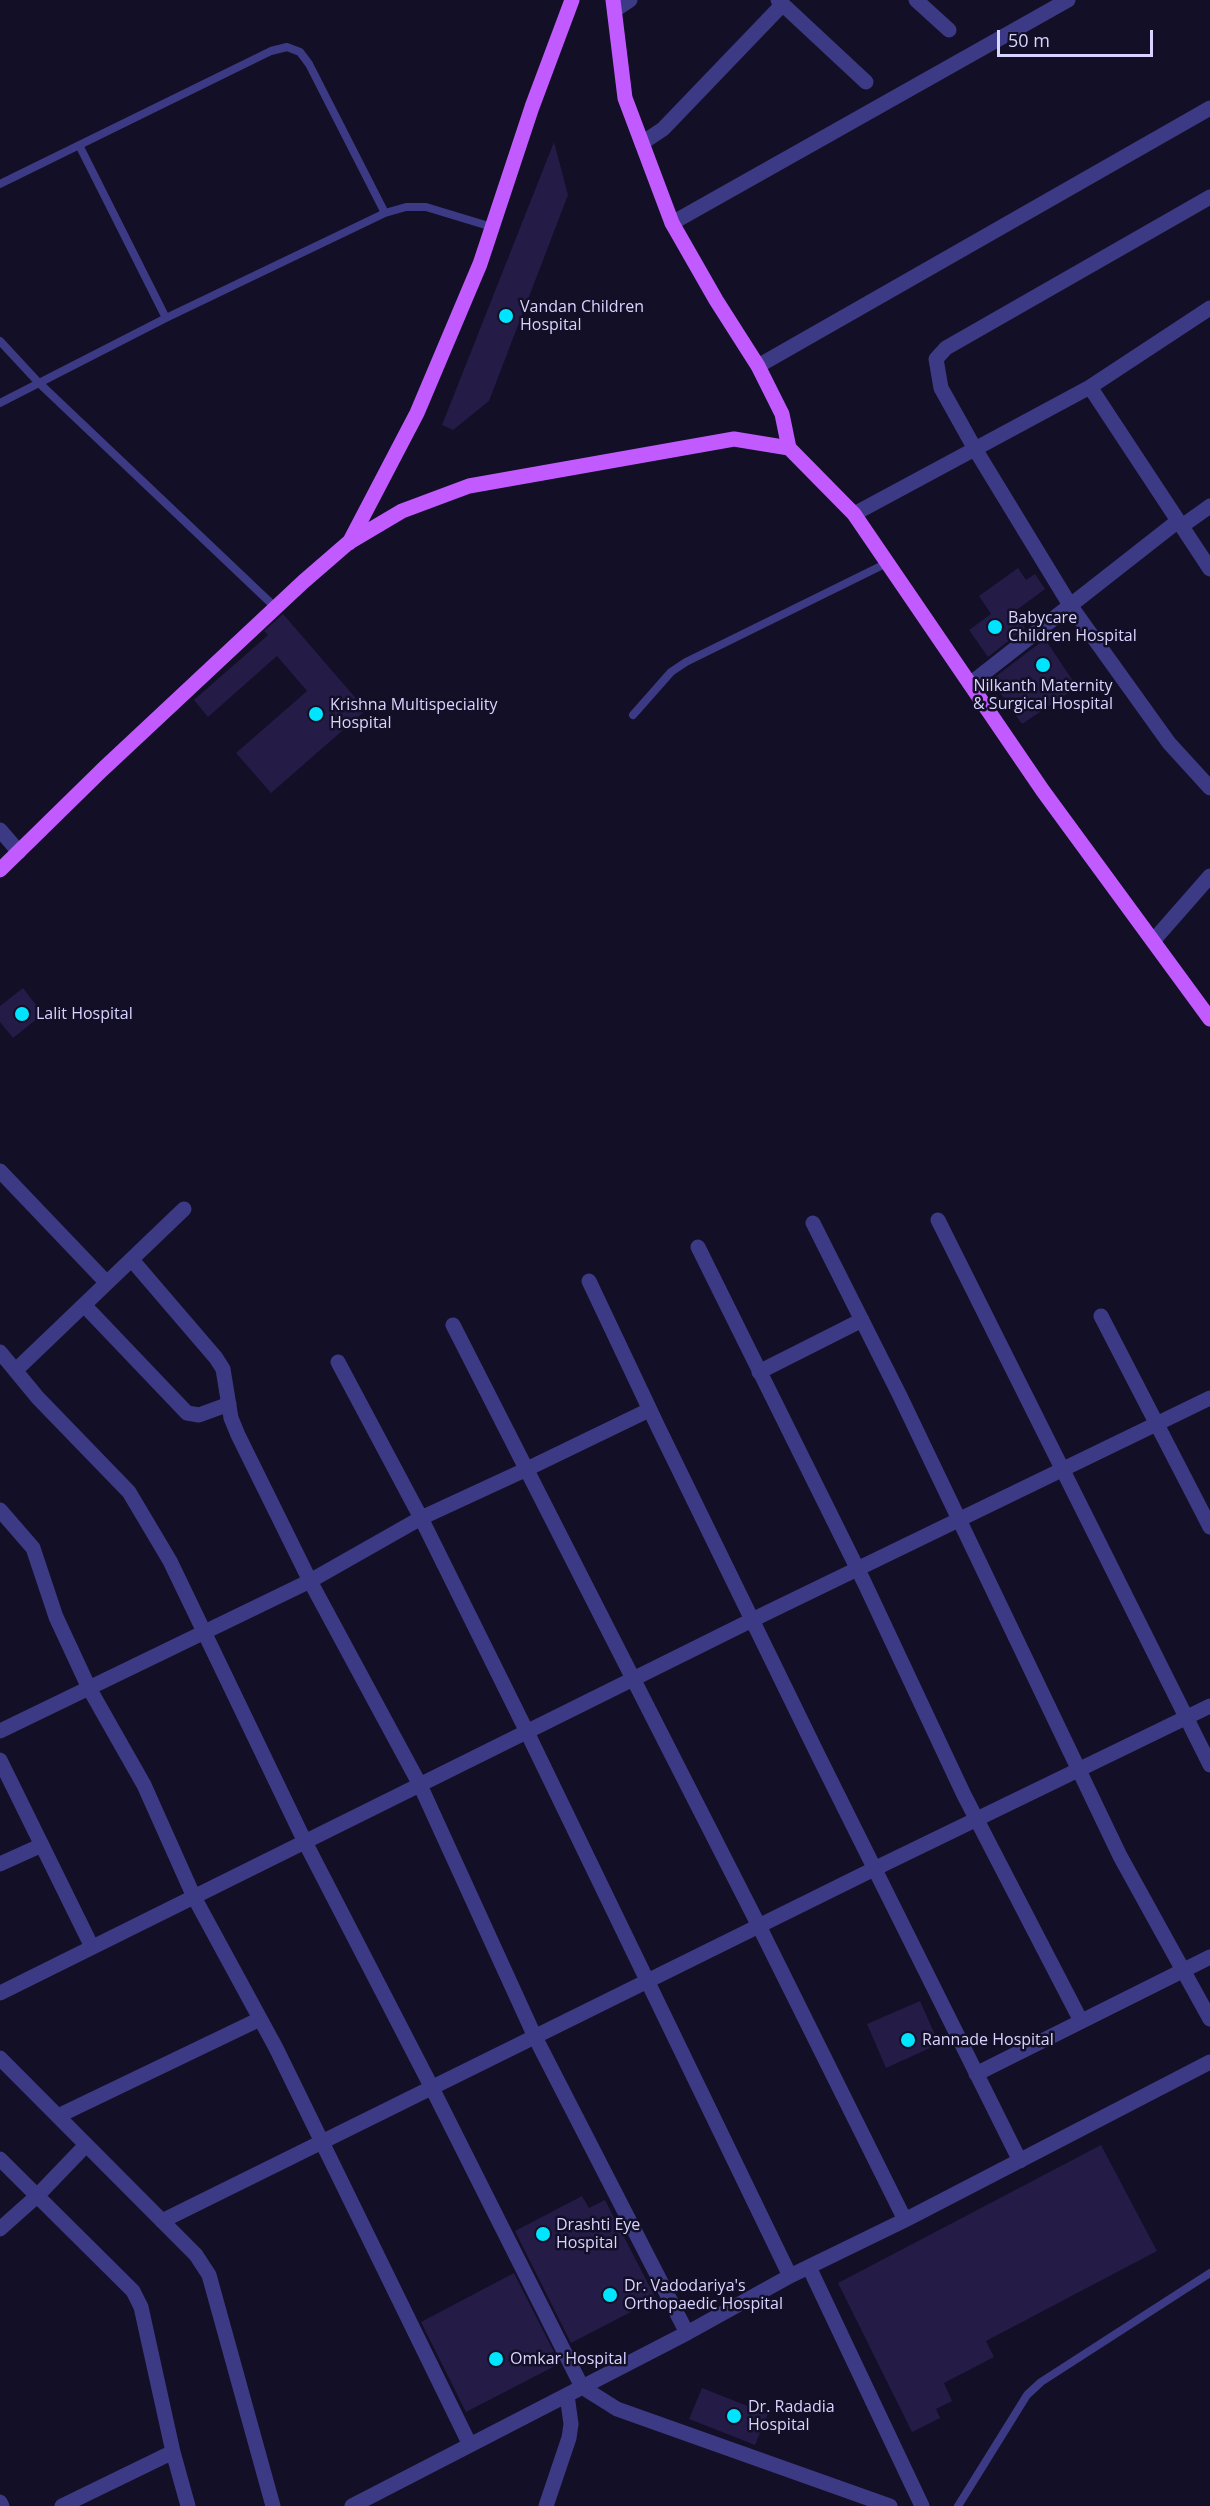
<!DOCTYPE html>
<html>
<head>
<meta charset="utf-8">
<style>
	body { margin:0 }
	#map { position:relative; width:1210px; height:2506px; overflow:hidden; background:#130f26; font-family:"Open Sans",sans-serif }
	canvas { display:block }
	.scale { position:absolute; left:997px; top:30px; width:156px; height:27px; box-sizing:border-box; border:3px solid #d9d4ff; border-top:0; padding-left:8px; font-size:18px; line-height:21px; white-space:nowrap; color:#d9d4ff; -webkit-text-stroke:4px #130f26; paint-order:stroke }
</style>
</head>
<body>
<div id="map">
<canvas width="1210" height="2506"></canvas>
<div class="scale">50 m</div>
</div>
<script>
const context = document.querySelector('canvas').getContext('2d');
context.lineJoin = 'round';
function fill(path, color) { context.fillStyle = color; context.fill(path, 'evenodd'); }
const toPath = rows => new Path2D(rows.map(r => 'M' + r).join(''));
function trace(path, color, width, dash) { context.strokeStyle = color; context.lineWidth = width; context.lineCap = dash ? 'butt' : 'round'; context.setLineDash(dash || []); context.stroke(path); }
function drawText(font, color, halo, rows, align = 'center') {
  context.font = font + ' "Open Sans",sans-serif'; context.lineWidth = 5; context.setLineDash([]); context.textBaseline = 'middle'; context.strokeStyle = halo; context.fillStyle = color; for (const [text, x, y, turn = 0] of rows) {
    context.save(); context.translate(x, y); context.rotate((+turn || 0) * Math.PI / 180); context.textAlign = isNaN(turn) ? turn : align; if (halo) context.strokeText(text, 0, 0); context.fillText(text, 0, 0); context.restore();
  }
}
const building = toPath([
	[554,142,568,195,489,401,453,430,442,425],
	[1018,568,1026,580,1035,574,1045,589,1014,612,1025,628,988,657,969,630,991,614,979,596],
	[283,614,366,710,271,793,236,753,307,691,277,656,208,717,194,700,268,635,264,631],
	[1045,639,1077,687,1022,724,991,680],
	[23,988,43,1014,13,1038,0,1022,0,1006],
	[920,2001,939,2044,886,2068,867,2024],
	[1101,2145,1157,2251,986,2341,994,2357,944,2383,952,2401,936,2409,940,2418,912,2432,838,2283],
	[582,2196,589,2208,605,2200,656,2299,571,2343,515,2231],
	[514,2273,554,2352,549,2354,555,2366,466,2412,421,2322],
	[702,2388,768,2414,755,2445,689,2419]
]);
const service = toPath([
	[79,145,166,318],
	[0,184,271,51,287,47,300,52,309,64,385,213],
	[0,341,38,382,276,608],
	[0,403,166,318,385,213,406,207,426,207,492,227],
	[633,715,671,672,686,662,887,563],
	[958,2506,1027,2395,1041,2382,1210,2273]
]);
const minor = toPath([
	[778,0,866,82],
	[916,0,949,30],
	[615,10,630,0],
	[642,143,663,129,782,5],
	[1210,197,946,348,936,359,941,388,975,449,1070,605,1169,743,1210,788],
	[672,223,1068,0],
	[758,366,1210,108],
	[1090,387,1210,569],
	[854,514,1090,387,1210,308],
	[1182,526,1210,506],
	[970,684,1178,521],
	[0,830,19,852],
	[1153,941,1210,876],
	[0,1171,107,1283],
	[938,1220,1210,1765],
	[813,1223,900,1396,1120,1856,1210,2019],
	[698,1247,865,1584,964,1795,1081,2021],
	[132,1260,216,1358,223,1369,231,1418,238,1435,310,1581,420,1785,535,2037,687,2333],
	[589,1281,658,1427,817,1753,1020,2161],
	[84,1305,187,1413,199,1415,229,1404],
	[1101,1316,1210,1527],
	[453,1325,759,1926,905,2220],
	[0,1352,38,1398,129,1492,170,1561,305,1842,432,2088,582,2387,617,2409,890,2506],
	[338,1362,421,1518,527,1732,790,2276],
	[16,1370,184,1209],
	[759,1372,862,1320],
	[0,1510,33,1548,56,1617,89,1688,144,1785,194,1897,276,2048,470,2445],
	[0,1731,310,1581,421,1518,527,1469,649,1410],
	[0,1760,92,1947],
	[0,1864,42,1845],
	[0,1993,752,1620,1210,1398],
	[976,2074,1210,1957],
	[58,2116,260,2019],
	[0,2159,133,2291,141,2307,173,2452,188,2506],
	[162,2221,874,1869,1210,1706],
	[0,2229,37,2196,86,2145],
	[809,2267,922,2506],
	[0,2502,2,2506],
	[62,2506,173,2452],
	[352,2506,687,2333,790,2276,905,2220,1210,2062],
	[546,2506,569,2438,571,2424,567,2395]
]);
const tertiary = toPath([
	[0,2058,196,2255,209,2275,273,2506]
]);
const primary = toPath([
	[613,0,625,98,672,223,716,300,758,366,782,414,789,448],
	[349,543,417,413,480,264,532,107,572,0],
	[0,870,102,770,303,582,348,543,402,511,469,486,734,439,789,448,854,514,1043,791,1210,1019]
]);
const markers = [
	[506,316,8,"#00e5ff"],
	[995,627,8,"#00e5ff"],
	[1043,665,8,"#00e5ff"],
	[316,714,8,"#00e5ff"],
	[22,1014,8,"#00e5ff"],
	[908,2040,8,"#00e5ff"],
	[543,2234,8,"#00e5ff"],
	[610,2295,8,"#00e5ff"],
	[496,2359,8,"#00e5ff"],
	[734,2416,8,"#00e5ff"]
];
const poiNames = [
	["Vandan Children",520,307],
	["Hospital",520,325],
	["Babycare",1008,618],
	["Children Hospital",1008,636],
	["Nilkanth Maternity",1043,686,"center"],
	["& Surgical Hospital",1043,704,"center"],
	["Krishna Multispeciality",330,705],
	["Hospital",330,723],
	["Lalit Hospital",36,1014],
	["Rannade Hospital",922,2040],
	["Drashti Eye",556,2225],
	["Hospital",556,2243],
	["Dr. Vadodariya's",624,2286],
	["Orthopaedic Hospital",624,2304],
	["Omkar Hospital",510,2359],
	["Dr. Radadia",748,2407],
	["Hospital",748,2425]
];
fill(building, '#241b47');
trace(service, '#3d3a85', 8);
trace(minor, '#3d3a85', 15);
trace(tertiary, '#3d3a85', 15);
trace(primary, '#c25bff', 15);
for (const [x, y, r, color] of markers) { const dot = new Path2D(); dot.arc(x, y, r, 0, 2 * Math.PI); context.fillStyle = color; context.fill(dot); trace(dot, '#130f26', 2); }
drawText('16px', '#d9d4ff', '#130f26', poiNames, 'left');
</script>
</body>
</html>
